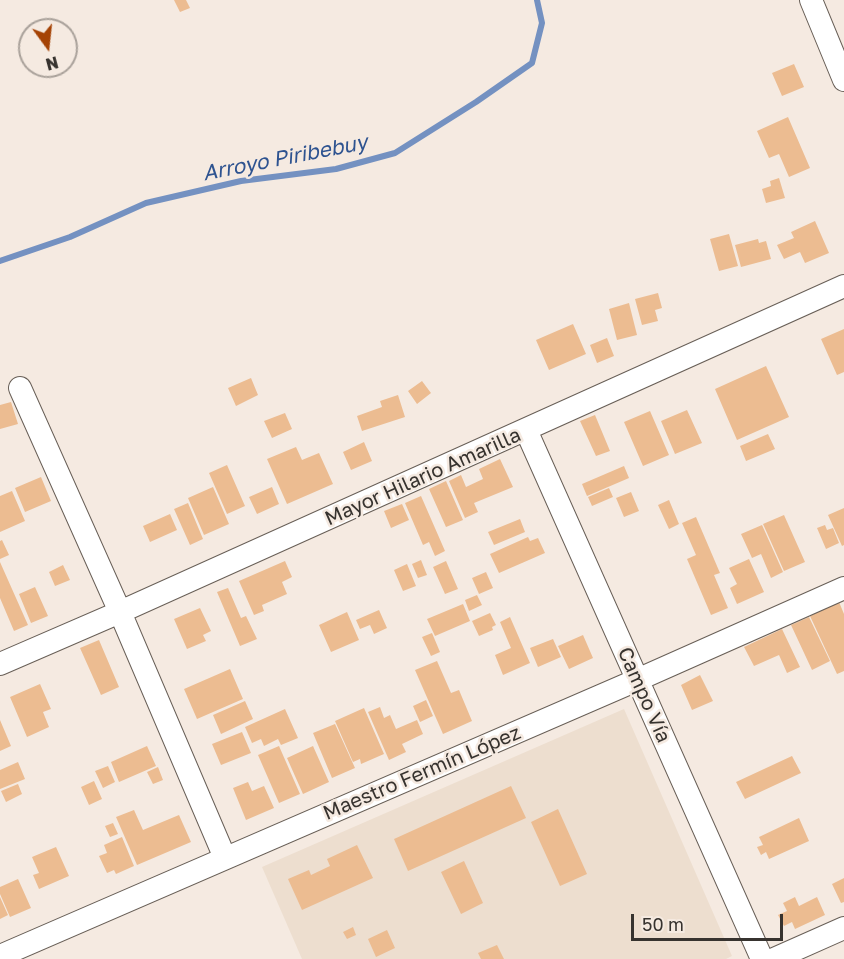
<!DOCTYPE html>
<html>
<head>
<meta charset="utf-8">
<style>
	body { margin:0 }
	#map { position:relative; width:844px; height:959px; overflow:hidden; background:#f5eae1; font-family:"Golos Text",sans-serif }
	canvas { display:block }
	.north { position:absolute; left:18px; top:18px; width:60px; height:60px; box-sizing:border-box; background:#f5eae1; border:2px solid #a9a19a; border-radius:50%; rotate:165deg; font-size:16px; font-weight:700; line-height:24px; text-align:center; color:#37332f }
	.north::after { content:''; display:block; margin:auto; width:21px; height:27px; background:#a54305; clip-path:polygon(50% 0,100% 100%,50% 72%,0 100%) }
	.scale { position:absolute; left:631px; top:914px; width:152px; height:27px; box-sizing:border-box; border:3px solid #37332f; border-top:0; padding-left:8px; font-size:18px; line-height:21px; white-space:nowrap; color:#37332f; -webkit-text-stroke:4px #f5eae1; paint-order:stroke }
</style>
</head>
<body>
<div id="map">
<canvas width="844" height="959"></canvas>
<div class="north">N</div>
<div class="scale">50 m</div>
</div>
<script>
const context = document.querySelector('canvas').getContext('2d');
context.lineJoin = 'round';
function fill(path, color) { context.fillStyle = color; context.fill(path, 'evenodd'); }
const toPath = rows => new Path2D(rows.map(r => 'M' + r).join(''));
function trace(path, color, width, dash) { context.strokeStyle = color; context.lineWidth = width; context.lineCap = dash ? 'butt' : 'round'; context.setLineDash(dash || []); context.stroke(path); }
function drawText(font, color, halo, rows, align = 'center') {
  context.font = font + ' "Golos Text",sans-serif'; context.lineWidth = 5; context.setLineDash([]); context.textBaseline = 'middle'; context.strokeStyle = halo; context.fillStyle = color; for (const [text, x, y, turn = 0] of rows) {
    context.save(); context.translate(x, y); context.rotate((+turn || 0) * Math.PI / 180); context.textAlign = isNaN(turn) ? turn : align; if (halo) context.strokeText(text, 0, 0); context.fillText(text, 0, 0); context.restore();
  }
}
const built = toPath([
	[624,709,732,956,726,959,302,959,262,867]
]);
const stream = toPath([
	[0,261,70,237,146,203,241,181,336,169,395,153,476,102,532,63,542,23,537,0]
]);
const building = toPath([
	[174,0,186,0,190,8,180,12],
	[794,64,804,87,782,96,772,73],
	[788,117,810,168,789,177,779,154,769,158,757,131],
	[779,178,785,198,766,203,762,189,771,186,770,181],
	[815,221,829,253,805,263,800,252,784,259,777,245,794,238,791,232],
	[729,234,738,266,719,271,710,239],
	[758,239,759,243,766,241,771,259,741,267,735,245],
	[658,293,662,308,655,310,658,321,642,325,635,299],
	[629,303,637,335,617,340,609,309],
	[573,324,586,354,549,370,536,340],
	[844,329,844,372,837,375,821,339],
	[607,338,614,356,597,363,590,345],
	[766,366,789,417,737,440,715,389],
	[251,378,258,395,236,406,228,388],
	[422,381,431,393,417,404,408,391],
	[398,395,405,417,362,431,357,416,382,407,380,401],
	[11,402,18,424,0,429,0,405],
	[687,410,702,443,675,454,661,421],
	[650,411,669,455,643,466,624,422],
	[285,413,292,429,272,438,264,421],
	[595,415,610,451,596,456,580,421],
	[768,434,775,449,746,461,740,446],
	[364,442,372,461,351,470,343,452],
	[296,447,302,460,319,453,333,484,287,504,267,459],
	[500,459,513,487,474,503,478,512,465,518,449,481,461,475,466,487,483,479,479,469],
	[227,465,245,506,227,514,209,473],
	[624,466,629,478,587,496,582,484],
	[41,477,51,501,25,512,15,488],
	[446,481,463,520,446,527,429,489],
	[213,487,229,524,204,535,188,498],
	[272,487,279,504,257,514,249,497],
	[609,488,613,497,592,506,588,497],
	[12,491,25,521,0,532,0,496],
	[631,492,639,511,624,517,616,498],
	[421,496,445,551,435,556,429,542,423,545,405,503],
	[669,500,679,524,669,529,658,505],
	[188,503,203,539,190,545,174,509],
	[402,504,409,520,391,528,384,511],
	[844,508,844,545,842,546,828,515],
	[170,514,177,530,150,542,143,526],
	[784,515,805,562,784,571,763,524],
	[696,517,720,573,714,575,728,608,711,615,687,559,696,555,682,523],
	[520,519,525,532,494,545,488,532],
	[762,525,783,572,771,578,761,554,752,558,741,534],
	[825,525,827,530,833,528,839,543,826,549,817,528],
	[528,537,530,541,538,538,545,553,499,573,490,554],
	[2,540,9,555,0,559,0,541],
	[749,559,764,592,737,604,730,588,737,584,729,568],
	[421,560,427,575,418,578,412,564],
	[285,561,292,577,282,582,287,594,262,605,264,611,254,615,239,581],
	[446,561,458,589,445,594,433,567],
	[0,562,28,625,14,631,0,598],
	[407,564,416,586,403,591,394,570],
	[63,565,70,580,55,586,49,572],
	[486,572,493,588,479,594,472,578],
	[35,587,48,616,31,623,19,594],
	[228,588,241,618,246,616,257,639,240,646,217,592],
	[477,595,482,605,469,611,465,600],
	[839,602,844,614,844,671,837,674,810,616],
	[463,604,470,621,435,636,427,619],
	[200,608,211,631,203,635,206,641,187,649,174,619],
	[379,610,387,628,374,634,370,625,360,629,356,620],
	[347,612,359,640,331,652,319,625],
	[490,613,496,625,492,627,493,630,479,636,472,621],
	[510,617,530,663,503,675,495,655,511,648,500,622],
	[809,617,830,661,812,670,791,625],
	[782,629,800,667,787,673,779,655,754,666,744,647],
	[432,633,440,652,431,656,422,637],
	[583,635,593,658,569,669,558,646],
	[553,639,561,657,538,667,530,648],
	[99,640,119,687,101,695,80,648],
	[437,661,451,693,459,690,472,721,443,734,415,670],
	[230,669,243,699,197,719,184,689],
	[700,675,713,701,692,710,681,685],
	[40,684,51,709,43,712,49,727,27,737,10,697],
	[426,700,433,716,420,722,413,706],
	[245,701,253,719,221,734,213,715],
	[380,707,384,718,390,715,396,729,417,720,423,734,402,744,406,752,389,760,368,712],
	[364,708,384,754,361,764,360,759,353,762,335,721],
	[285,709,298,738,281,745,278,739,264,746,261,739,252,743,245,727],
	[0,720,11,746,0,751],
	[335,724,355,768,332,778,313,733],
	[242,732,251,753,221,765,212,744],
	[147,746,156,766,119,782,111,762],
	[279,746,300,794,279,803,258,755],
	[313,746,329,782,303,794,287,758],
	[792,756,801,773,745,799,736,782],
	[18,762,25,779,0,789,0,770],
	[108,766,115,782,103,788,95,771],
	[158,767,163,780,153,784,147,772],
	[94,781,102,799,89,805,81,787],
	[248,782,252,791,264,786,274,808,246,820,233,788],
	[18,784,22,794,6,802,1,791],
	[511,786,526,818,408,871,394,839],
	[558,809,587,874,560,886,531,822],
	[134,810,143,830,179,815,191,842,137,865,116,817],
	[799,818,809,841,769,859,766,852,761,855,757,847,763,845,759,837],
	[113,823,118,834,110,837,105,826],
	[122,837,134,866,116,874,114,870,107,873,99,856,107,853,104,845],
	[357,845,373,878,302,910,288,879,309,870,311,875,330,866,327,859],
	[56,847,69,876,39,889,33,875,39,873,32,857],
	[464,861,483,903,461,914,441,872],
	[844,878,844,902,841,903,832,884],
	[18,879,31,908,10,917,0,894,0,887],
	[0,897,8,915,0,919],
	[795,897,799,906,817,897,825,915,795,929,792,922,784,926,778,915,787,911,783,903],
	[353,927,356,935,347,939,343,932],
	[387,930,395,948,376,957,368,939],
	[497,945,504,959,481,959,478,953]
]);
const minor = toPath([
	[811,0,844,80],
	[20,388,120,612,225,858],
	[526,430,762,959],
	[0,664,120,612,844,286],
	[0,956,637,680,844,588],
	[774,959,844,928]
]);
const streetNames = [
	["Mayor Hilario Amarilla",423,477,-24],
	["Campo Vía",644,695,66],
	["Maestro Fermín López",422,773,-23]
];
const waterNames = [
	["Arroyo Piribebuy",285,158,-11]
];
fill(built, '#eddecf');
trace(stream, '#7491c1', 6);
fill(building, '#ecbc91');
trace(minor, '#685f57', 24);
trace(minor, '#fff', 22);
drawText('20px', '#37332f', '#f5eae1', streetNames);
drawText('italic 21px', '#2e5390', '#f5eae1', waterNames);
</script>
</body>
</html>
